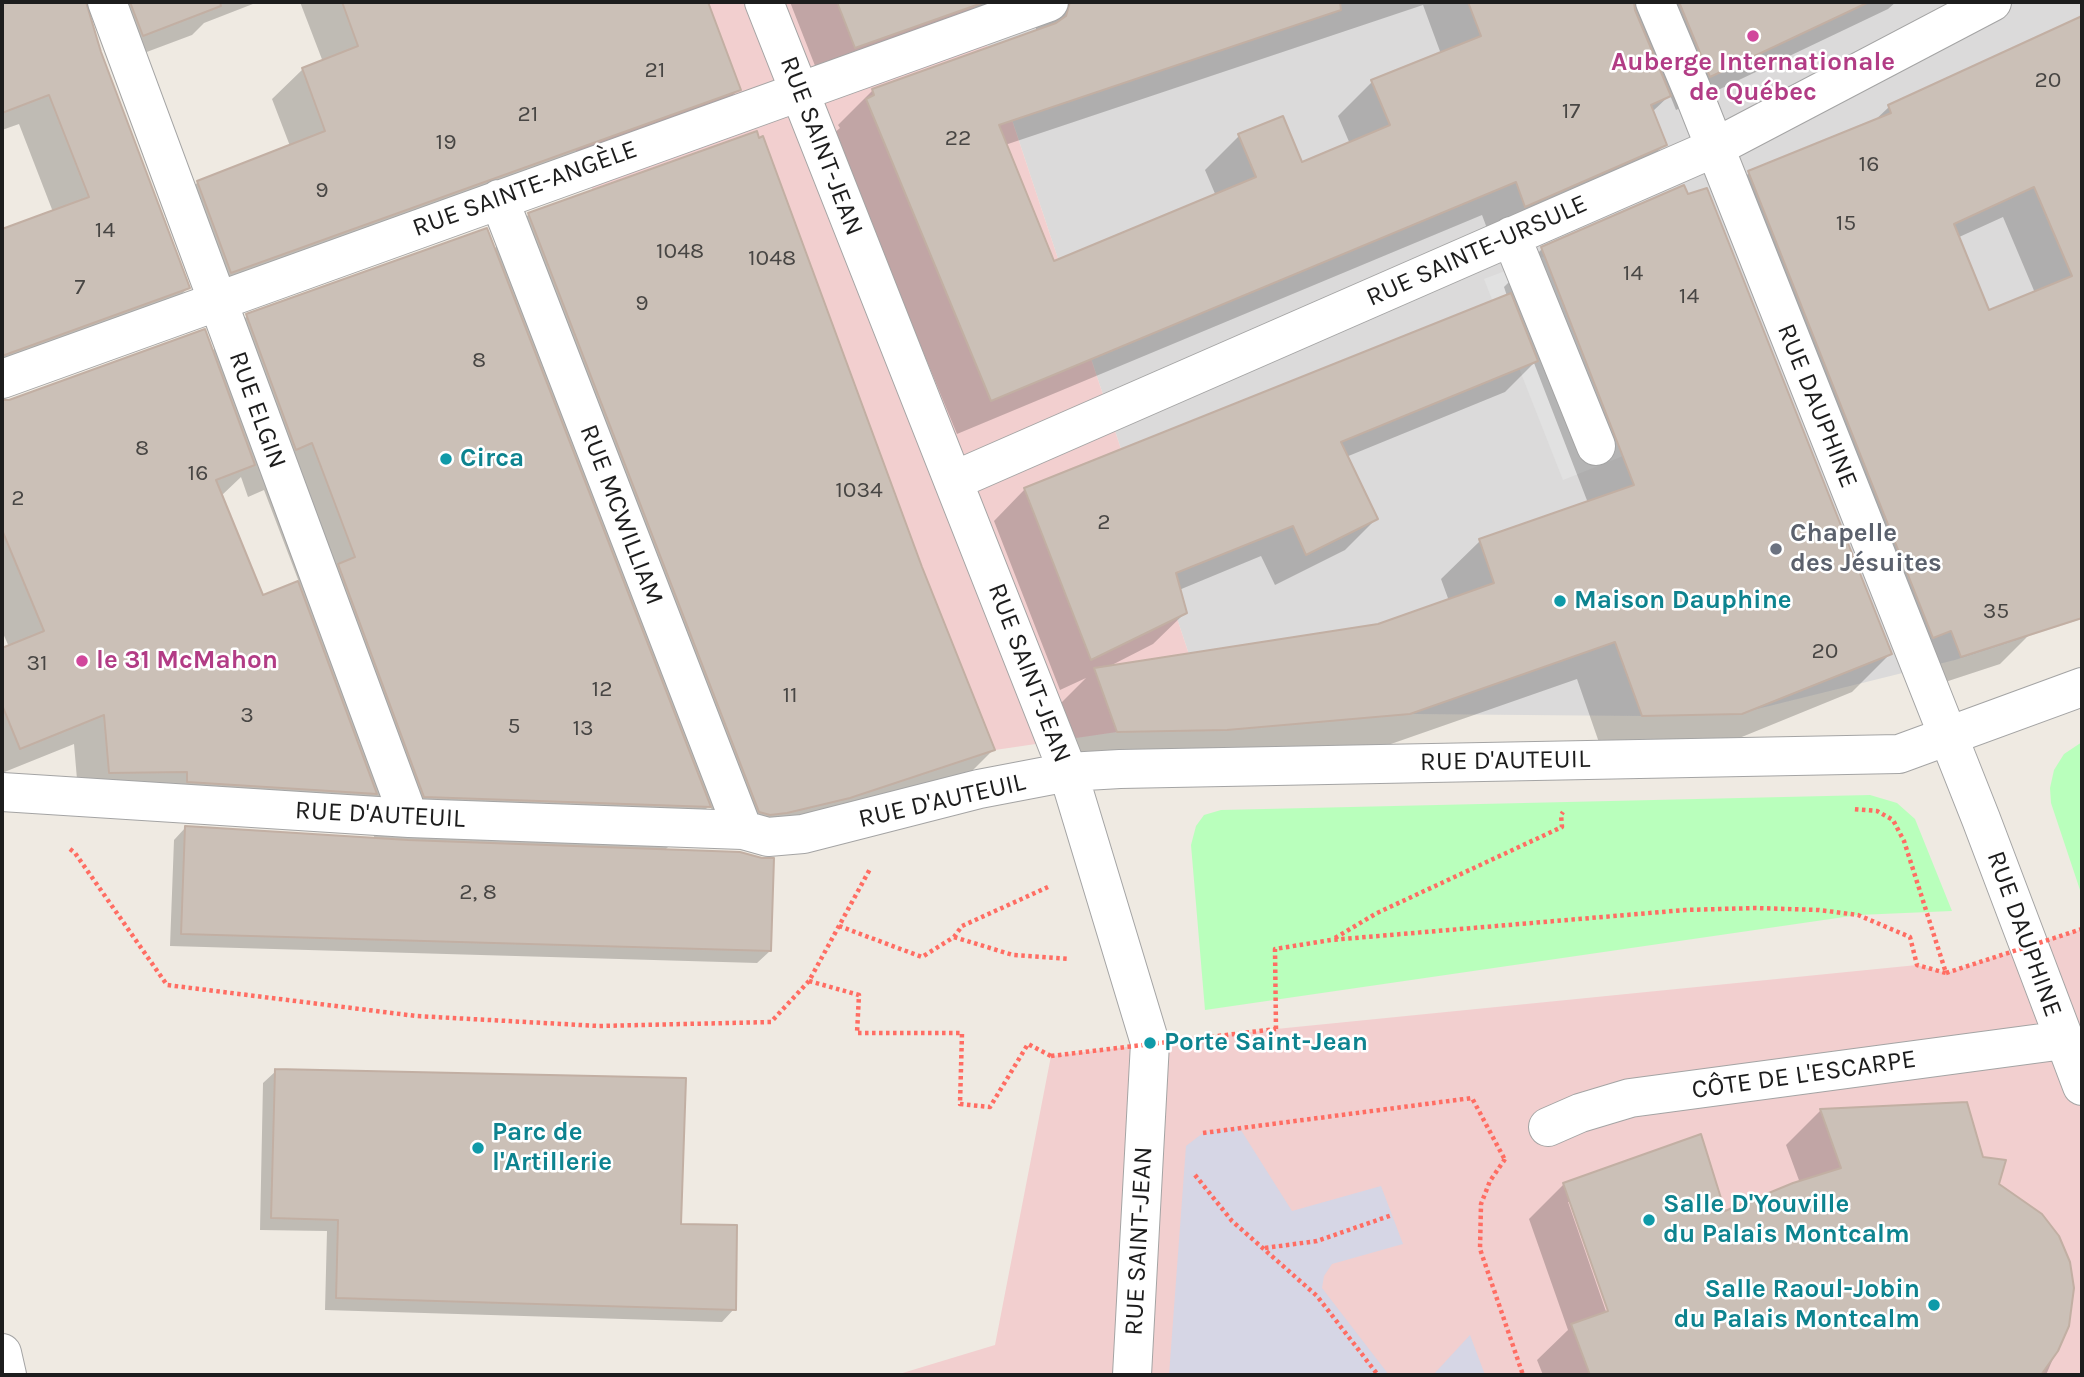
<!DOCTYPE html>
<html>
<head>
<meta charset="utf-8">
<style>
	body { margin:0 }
	#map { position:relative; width:2084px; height:1377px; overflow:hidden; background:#efeae2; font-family:Karla,sans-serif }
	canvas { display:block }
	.frame { position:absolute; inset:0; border:4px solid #1d1d1d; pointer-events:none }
</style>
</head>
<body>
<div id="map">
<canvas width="2084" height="1377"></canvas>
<div class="frame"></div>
</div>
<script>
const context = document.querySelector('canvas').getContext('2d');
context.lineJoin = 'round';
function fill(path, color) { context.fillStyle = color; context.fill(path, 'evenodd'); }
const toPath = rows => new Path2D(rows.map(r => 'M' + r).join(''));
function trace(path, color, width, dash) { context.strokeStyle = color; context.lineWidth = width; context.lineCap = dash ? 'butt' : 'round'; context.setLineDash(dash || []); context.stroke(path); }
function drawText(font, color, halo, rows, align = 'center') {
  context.font = font + ' Karla,sans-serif'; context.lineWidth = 5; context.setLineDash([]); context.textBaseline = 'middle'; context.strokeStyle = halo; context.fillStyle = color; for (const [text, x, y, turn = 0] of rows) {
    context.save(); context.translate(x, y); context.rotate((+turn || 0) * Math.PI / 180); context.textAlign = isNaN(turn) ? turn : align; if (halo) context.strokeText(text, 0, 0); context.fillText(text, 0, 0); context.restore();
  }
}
const residential = toPath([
	[973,2,2082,2,2082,619,1955,660,1741,713,1642,716,1410,714,1214,730]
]);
const commercial = toPath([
	[513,2,973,2,1214,730,1117,732,995,750,850,798],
	[2082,929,2082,1375,896,1375,995,1345,1051,1056,1276,1029,1917,965,1946,973]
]);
const park = toPath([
	[2082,742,2082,896,2051,803,2050,788,2054,770,2064,754],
	[1870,795,1897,803,1915,819,1952,911,1858,915,1205,1010,1191,845,1196,826,1204,815,1221,810]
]);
const parking = toPath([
	[1545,256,1623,456,1563,480,1484,279]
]);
const plaza = toPath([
	[1239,1127,1292,1211,1381,1186,1403,1244,1332,1264,1324,1276,1322,1288,1389,1375,1169,1375,1186,1146,1203,1133],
	[1470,1335,1485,1375,1433,1375]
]);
const shadow = toPath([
	[2,2,258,2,204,23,192,35,112,65,98,25,91,16,86,13,188,288,157,318,2,374,2,231,53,212,19,124,2,130],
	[300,2,706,2,739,89,709,119,200,302,167,213,198,182,290,146,272,99,303,69,323,62],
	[790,2,1896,2,1888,9,1676,110,1670,95,1652,112,1665,144,1631,178,1491,239,1482,215,957,434,833,134,840,128,838,125,872,91,1036,32,1036,28,1029,19,821,81],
	[1423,5,1441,54,1372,82,1338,116,1350,144,1301,164,1239,136,1205,170,1216,196,1053,264,1005,145],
	[2082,18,2082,617,2029,628,2031,633,2000,664,1930,687,1718,204,1749,173,1873,122,1889,107],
	[2003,217,2035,293,1988,312,1957,238],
	[529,214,920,568,993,750,959,784,725,846,710,805,664,851,770,951,757,963,170,946,174,840,186,827,375,839,362,806,79,803,74,744,2,773,2,650,9,647,2,631,2,402,211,352,247,316,493,250],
	[241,477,248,497,264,490,299,582,262,597,221,496],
	[1542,249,1890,654,1852,692,1705,752,1603,754,1577,679,1368,752,1079,770,1056,708,1086,678,1060,690,994,521,1025,489,1507,296,1504,287],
	[1534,363,1588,503,1480,541,1441,579,1449,601,1379,626,1108,667,1153,644,1185,613,1179,590,1261,556,1275,585,1345,550,1376,519,1346,457,1505,392],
	[276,1071,680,1225,734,1309,722,1322,325,1310,327,1231,260,1230,263,1083],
	[1821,1110,1982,1159,1997,1184,2067,1326,2046,1375,1543,1375,1537,1360,1568,1330,1529,1219,1564,1184,1724,1213,1800,1183,1786,1145],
	[1568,1202,1571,1202,1613,1319,1609,1320]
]);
const building = toPath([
	[2,2,86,2,101,52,190,288,2,356,2,229,89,197,49,95,2,113,2,2],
	[130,2,220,2,221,6,143,36,130,2],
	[342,2,708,2,741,90,231,273,197,181,325,131,302,68,358,46,342,2],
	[837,2,985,2,855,48,837,2],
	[1070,2,1340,2,1341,10,999,125,1054,261,1256,177,1238,134,1283,116,1302,162,1390,125,1371,80,1481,36,1468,2,1634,2,1635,10,1671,96,1651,105,1667,145,1525,207,1516,182,991,401,866,99,874,95,872,89,1056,23,1066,16,1070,2],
	[1679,2,1869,2,1710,77,1679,2],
	[2082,16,2082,618,1961,657,1951,631,1933,638,1748,171,1891,113,1888,105,2082,16],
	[2034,187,2072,276,1989,310,1954,224,2034,187],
	[757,131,759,138,763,136,922,567,995,750,850,798,787,813,770,815,759,812,528,213,757,131],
	[1684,185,1688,194,1707,188,1892,654,1742,714,1642,716,1615,642,1410,714,1227,730,1117,732,1094,668,1378,624,1494,583,1479,539,1634,485,1541,247,1684,185],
	[487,228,711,807,424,797,338,564,355,557,312,443,296,450,246,314,487,228],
	[1511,293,1538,361,1341,442,1378,519,1306,555,1293,526,1176,573,1187,613,1091,660,1024,488,1511,293],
	[205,329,255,465,216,480,263,595,298,581,377,794,187,782,187,772,109,773,104,715,20,749,2,705,2,648,44,631,2,530,2,400,9,400,205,329],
	[185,826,408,840,740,852,762,858,774,858,771,951,181,934,185,826],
	[275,1069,686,1078,681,1224,737,1225,736,1310,336,1298,338,1220,271,1218,275,1069],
	[1967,1102,1983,1157,2006,1160,1999,1184,2042,1214,2059,1236,2070,1262,2074,1288,2069,1326,2058,1351,2041,1375,1590,1375,1571,1324,1608,1311,1563,1183,1701,1134,1725,1211,1793,1183,1841,1168,1820,1109,1967,1102]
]);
const path = toPath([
	[70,849,75,853,167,985,416,1016,599,1026,771,1022,809,981,870,869],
	[839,926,922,957,954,937,962,926,1048,887],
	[954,937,1013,955,1069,959],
	[1335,938,1377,913,1562,827,1561,815,1563,812],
	[809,981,859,995,857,1033,962,1033,960,1104,990,1107,1028,1044,1051,1056],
	[1276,1029,1275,949,1331,940,1685,910,1756,908,1819,910,1858,915,1910,937,1917,965,1946,973,1904,841,1893,820,1877,811,1853,809],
	[1203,1133,1472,1098,1505,1160],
	[1505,1159,1490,1181,1481,1204,1480,1249,1523,1375],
	[1195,1175,1232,1221,1317,1296,1378,1375],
	[1265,1248,1317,1241,1392,1215]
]);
const minor = toPath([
	[107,2,409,818],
	[764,2,1068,772,1150,1043,1132,1375],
	[1655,2,1695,97,1981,819,2082,1086],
	[499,199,743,830],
	[1511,236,1596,446],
	[2,379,1049,2],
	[953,481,1714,148,1992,2],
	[2,792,409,818,743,830,768,837,803,834,979,789,1068,772,1120,769,1899,754,2082,687],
	[1548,1127,1580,1113,1630,1098,2064,1040],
	[2,1353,7,1375]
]);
const pathBridge = toPath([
	[1946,973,2082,929],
	[1051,1056,1276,1029]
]);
const markers = [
	[1753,36,7,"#d1479c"],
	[446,459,7,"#0f9aa8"],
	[1776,549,7,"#6b7280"],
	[1560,601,7,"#0f9aa8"],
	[82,661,7,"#d1479c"],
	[1150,1043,7,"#0f9aa8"],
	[478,1148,7,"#0f9aa8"],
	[1649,1220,7,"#0f9aa8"],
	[1934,1305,7,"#0f9aa8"]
];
const numberNames = [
	["21",655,70],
	["20",2048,80],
	["17",1571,111],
	["21",528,114],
	["22",958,138],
	["19",446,142],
	["16",1869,164],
	["9",322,190],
	["15",1846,223],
	["14",105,230],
	["1048",680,251],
	["1048",772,258],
	["14",1633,273],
	["7",80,287],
	["14",1689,296],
	["9",642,303],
	["8",479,360],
	["8",142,448],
	["16",198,473],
	["1034",859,490],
	["2",18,498],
	["2",1104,522],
	["35",1996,611],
	["20",1825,651],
	["31",37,663],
	["12",602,689],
	["11",790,695],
	["3",247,715],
	["5",514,726],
	["13",583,728],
	["2, 8",478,892]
];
const hotelNames = [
	["Auberge Internationale",1753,63],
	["de Québec",1753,93],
	["le 31 McMahon",96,661,"left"]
];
const streetNames = [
	["RUE SAINT-JEAN",821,146,69],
	["RUE SAINTE-ANGÈLE",525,189,-20],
	["RUE SAINTE-URSULE",1477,251,-24],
	["RUE DAUPHINE",1817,406,68],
	["RUE ELGIN",257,410,70],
	["RUE MCWILLIAM",621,515,69],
	["RUE SAINT-JEAN",1029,673,69],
	["RUE D'AUTEUIL",1505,761,-1],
	["RUE D'AUTEUIL",942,801,-13],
	["RUE D'AUTEUIL",380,815,3],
	["RUE DAUPHINE",2024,934,70],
	["CÔTE DE L'ESCARPE",1804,1075,-8],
	["RUE SAINT-JEAN",1139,1241,-87]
];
const cultureNames = [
	["Circa",460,459],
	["Maison Dauphine",1574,601],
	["Porte Saint-Jean",1164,1043],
	["Parc de",492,1133],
	["l'Artillerie",492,1163],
	["Salle D'Youville",1663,1205],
	["du Palais Montcalm",1663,1235],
	["Salle Raoul-Jobin",1920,1290,"right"],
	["du Palais Montcalm",1920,1320,"right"]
];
const worshipNames = [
	["Chapelle",1790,534],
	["des Jésuites",1790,564]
];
fill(residential, '#dbdada');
fill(commercial, '#f2cfcf');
fill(park, '#b9ffbc');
fill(parking, '#e1e1e1');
fill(plaza, '#d6d6e5');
fill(shadow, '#0003');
fill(building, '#cbc0b7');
trace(building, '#c2afa3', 2);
trace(minor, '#a4a4a4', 40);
trace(path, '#ff6d63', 4.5, [3.5, 3.5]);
trace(minor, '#fff', 38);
trace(pathBridge, '#ff6d63', 4.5, [3.5, 3.5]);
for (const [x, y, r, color] of markers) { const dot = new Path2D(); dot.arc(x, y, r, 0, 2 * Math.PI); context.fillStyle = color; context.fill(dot); trace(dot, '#fff', 2.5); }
drawText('23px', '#484644', null, numberNames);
drawText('bold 26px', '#b23c85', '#fff', hotelNames);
drawText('26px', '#1d1d1d', '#fff', streetNames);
drawText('bold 26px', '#0d838f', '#fff', cultureNames, 'left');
drawText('bold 26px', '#5b616d', '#fff', worshipNames, 'left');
</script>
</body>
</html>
